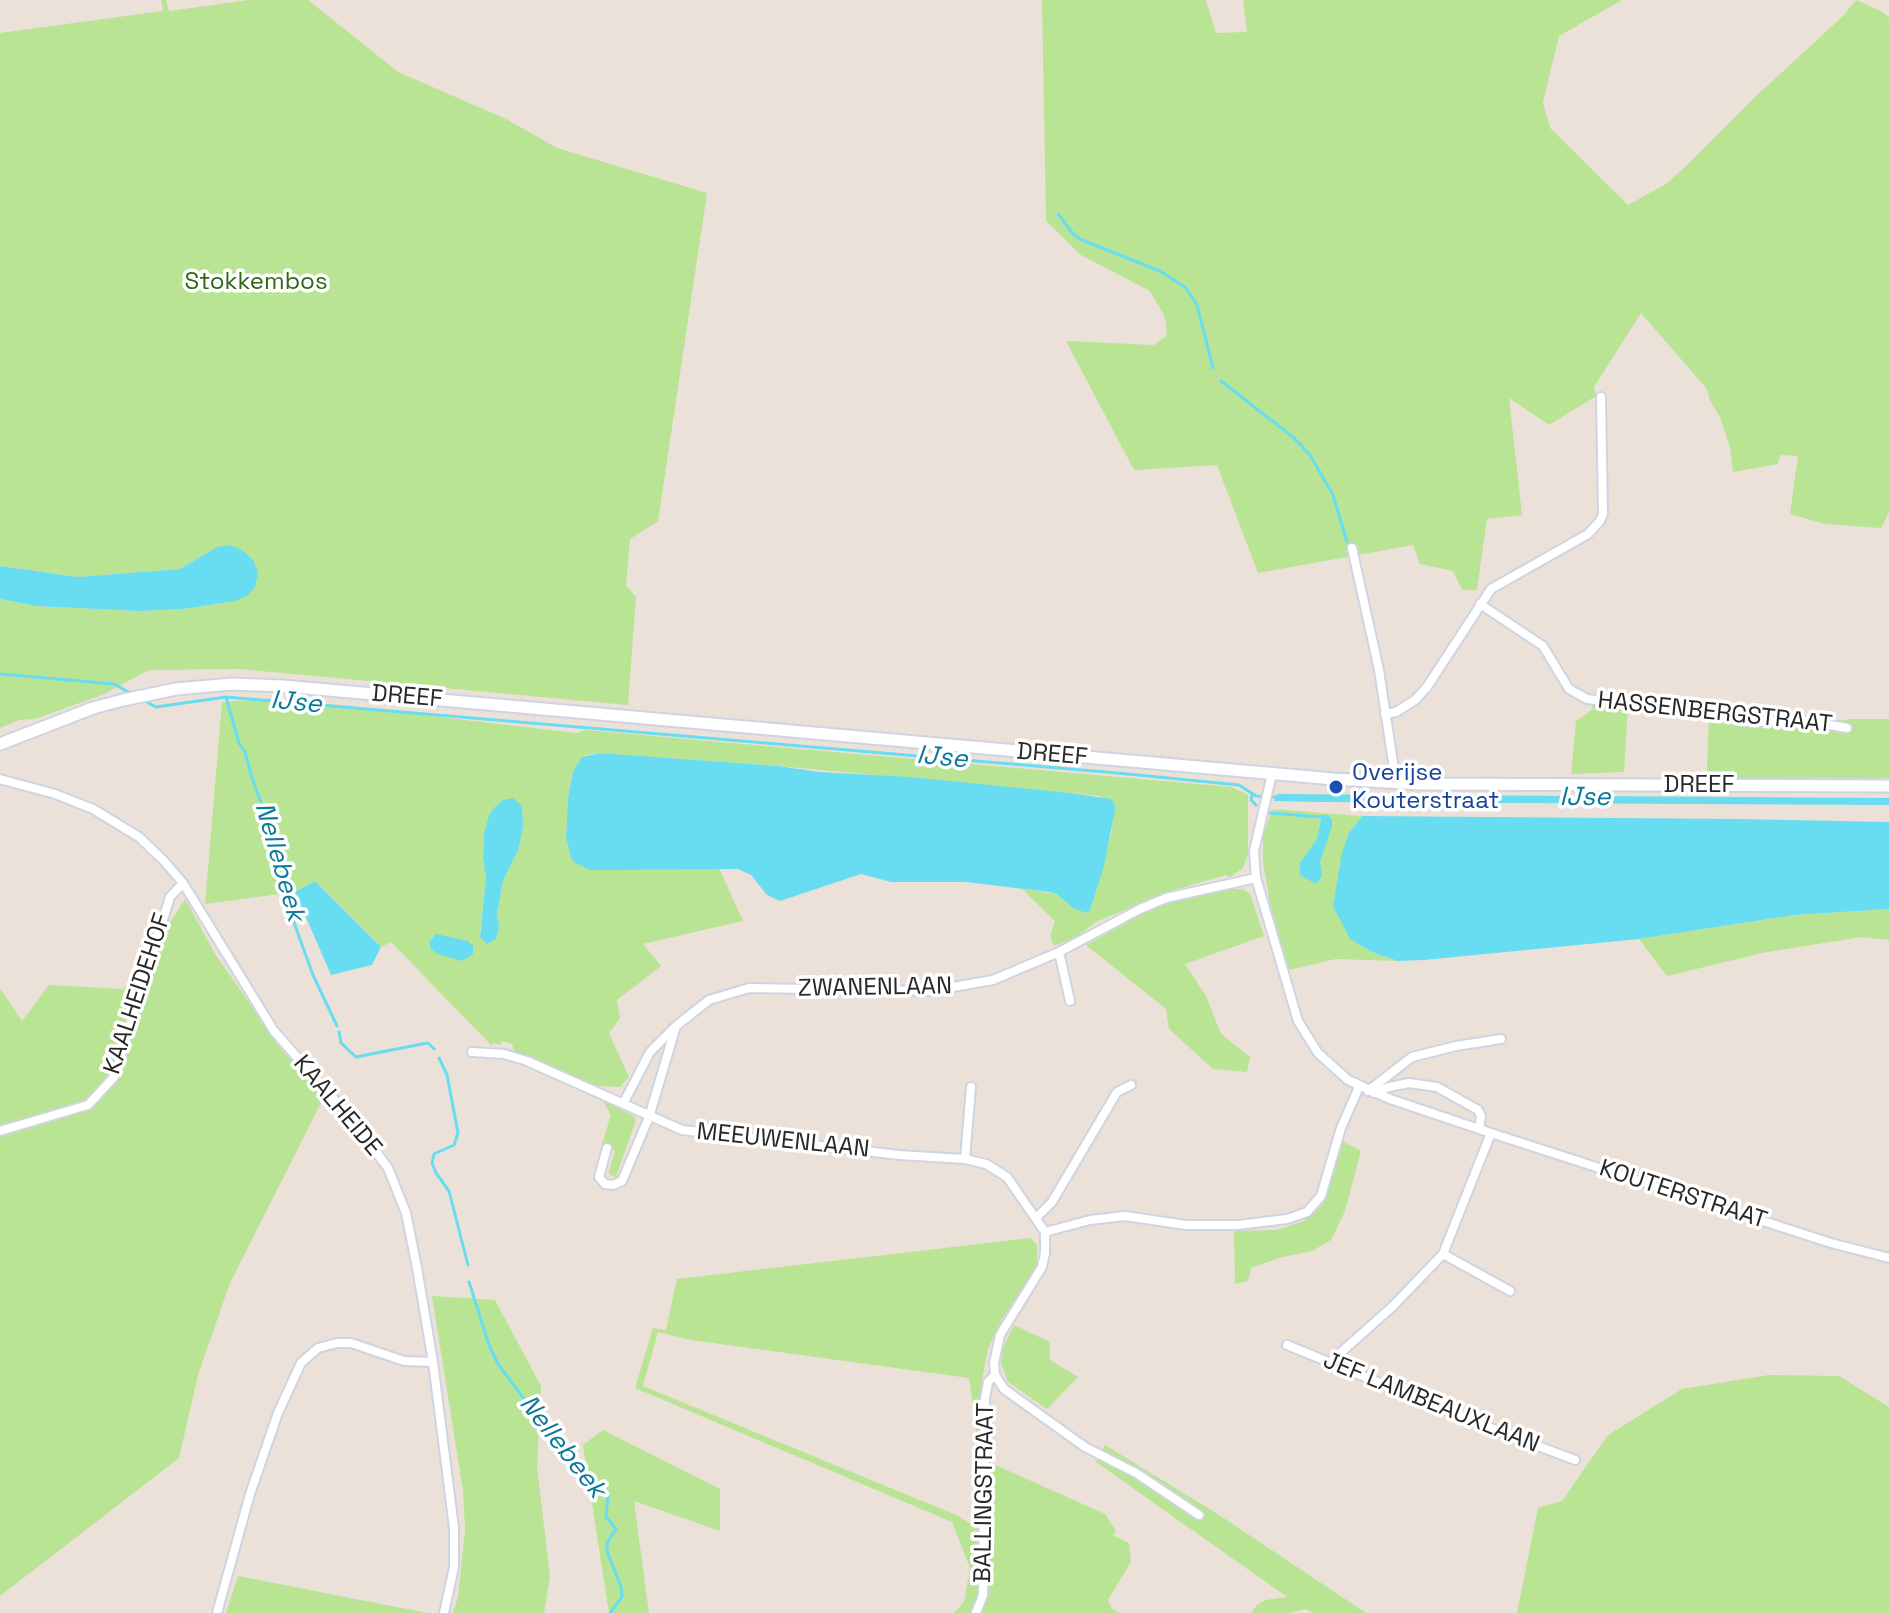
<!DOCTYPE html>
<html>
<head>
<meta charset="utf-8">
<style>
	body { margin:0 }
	canvas { display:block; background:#ebe1d9 }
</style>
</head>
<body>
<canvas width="1889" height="1613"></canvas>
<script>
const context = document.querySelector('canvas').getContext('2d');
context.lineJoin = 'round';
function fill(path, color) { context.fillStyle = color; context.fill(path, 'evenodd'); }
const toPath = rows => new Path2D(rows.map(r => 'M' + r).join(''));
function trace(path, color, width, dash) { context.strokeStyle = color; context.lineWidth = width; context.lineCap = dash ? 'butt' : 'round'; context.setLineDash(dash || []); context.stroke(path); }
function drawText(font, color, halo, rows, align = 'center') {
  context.font = font + ' "Space Grotesk",sans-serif'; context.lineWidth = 7; context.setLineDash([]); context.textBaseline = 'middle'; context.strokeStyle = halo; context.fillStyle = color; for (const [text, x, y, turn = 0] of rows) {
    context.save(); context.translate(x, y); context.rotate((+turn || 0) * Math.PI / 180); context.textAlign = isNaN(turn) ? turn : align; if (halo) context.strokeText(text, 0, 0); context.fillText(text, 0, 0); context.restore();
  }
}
const green = toPath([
	[161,0,166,0,169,11,249,0,308,0,398,72,506,119,557,148,707,193,658,521,630,539,626,585,636,597,628,705,239,669,149,670,102,695,35,719,19,720,0,728,0,599,36,606,139,611,184,609,235,601,217,547,180,569,78,577,0,566,0,33,163,11],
	[1042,0,1206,0,1216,33,1247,32,1243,0,1622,0,1559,36,1543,102,1550,128,1628,205,1666,184,1686,166,1754,98,1843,16,1856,0,1881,11,1889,17,1889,512,1881,528,1825,524,1790,514,1798,456,1780,455,1778,464,1733,472,1730,447,1719,415,1710,401,1707,389,1641,313,1594,387,1596,396,1549,425,1509,398,1522,515,1487,519,1477,590,1462,590,1453,571,1420,564,1413,545,1258,573,1217,465,1134,470,1066,341,1154,345,1167,335,1165,317,1150,291,1081,255,1046,221],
	[277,698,576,733,585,730,1232,787,1248,795,1248,854,1243,868,1230,877,1226,875,1167,892,1096,922,1076,937,1054,946,1050,936,1055,921,1022,889,1057,894,1090,910,1111,835,1115,805,1099,796,778,766,600,753,586,755,573,771,568,798,566,838,572,860,659,868,719,868,743,921,643,944,661,966,617,1000,620,1018,609,1033,629,1077,620,1087,593,1086,514,1051,512,1044,502,1041,501,1045,493,1043,492,1046,391,942,381,947,315,881,295,892,205,904,222,702],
	[522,806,523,825,519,848,503,881,497,914,499,927,480,933,486,877,483,858,484,833,486,826],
	[1591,703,1628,705,1624,772,1571,774,1576,721,1593,709],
	[1709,718,1816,723,1851,719,1889,719,1889,778,1723,778,1707,770],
	[1273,809,1362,816,1349,833,1372,952,1398,961,1336,959,1289,970,1270,904,1263,862,1263,834],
	[1225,889,1243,889,1250,894,1264,936,1185,964,1206,996,1221,1034,1250,1057,1247,1072,1213,1069,1169,1029,1166,1009,1086,945,1157,906],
	[185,899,217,957,283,1051,324,1097,230,1283,198,1375,179,1458,0,1596,0,988,22,1021,49,985,123,989,159,940],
	[1889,909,1889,940,1861,937,1762,953,1667,976,1639,939,1794,915],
	[603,1101,632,1115,636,1120,616,1177,609,1174,609,1171,615,1151,602,1144,611,1115],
	[1342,1141,1361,1151,1345,1211,1331,1240,1312,1251,1279,1258,1251,1268,1248,1281,1235,1284,1234,1231,1276,1230,1304,1221,1323,1204],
	[1031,1238,1037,1245,1037,1266,1002,1319,988,1349,982,1380,980,1458,969,1378,691,1340,658,1332,643,1386,956,1515,978,1528,982,1459,1105,1514,1116,1531,1113,1535,1129,1543,1131,1562,1108,1600,1112,1609,1120,1613,980,1613,986,1593,979,1598,972,1613,954,1613,964,1602,970,1568,952,1522,635,1388,653,1328,666,1330,677,1279],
	[432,1296,495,1300,541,1386,537,1467,550,1576,544,1613,453,1613,458,1597,465,1530,463,1491],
	[1014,1325,1050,1342,1050,1360,1078,1377,1047,1409,1008,1382,1001,1363,1003,1348],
	[1769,1375,1839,1376,1889,1407,1889,1613,1517,1613,1538,1508,1562,1501,1608,1435,1682,1389],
	[603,1430,720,1489,720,1531,634,1501,649,1613,609,1613,583,1445],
	[1105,1445,1216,1513,1366,1613,1313,1613,1306,1609,1289,1613,1251,1613,1257,1605,1266,1600,1287,1597,1096,1462],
	[238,1576,427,1613,226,1613]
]);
const water = toPath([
	[230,545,242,550,253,560,258,572,255,587,247,596,235,601,184,609,139,611,36,606,0,599,0,566,78,577,180,569,217,547],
	[600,753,778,766,820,772,910,777,1069,793,1111,799,1115,805,1115,810,1104,866,1090,910,1086,913,1073,908,1057,894,1049,892,966,882,891,882,861,874,780,901,767,895,751,875,738,869,590,870,577,864,572,860,566,838,568,798,573,771,582,757],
	[1277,794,1889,798,1889,805,1320,802,1274,801],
	[513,798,522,806,523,825,519,848,503,881,497,914,499,927,496,939,487,944,480,937,486,877,483,858,484,833,489,816,494,808,503,800],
	[1322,815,1328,815,1332,819,1332,826,1320,862,1322,876,1316,884,1300,875,1300,863,1317,839],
	[1362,816,1739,819,1889,822,1889,909,1794,915,1639,939,1424,960,1398,961,1372,952,1350,939,1333,906,1342,853,1349,833],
	[315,881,381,947,372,965,331,975,295,892],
	[436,934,468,941,473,946,473,954,462,961,438,954,431,949,429,942]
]);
const stream = toPath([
	[1058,214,1074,235,1082,240,1160,271,1186,288,1197,305,1213,368],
	[1221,381,1294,438,1310,455,1333,495,1347,542],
	[0,674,114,684,132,694],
	[226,697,239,743,245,752,252,778,282,859,288,906,313,975,337,1026],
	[143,700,156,707,226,697,1117,773,1239,785,1256,796,1277,797],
	[1252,795,1251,800,1256,805],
	[1270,813,1321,817],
	[339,1032,341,1043,356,1057,422,1044,428,1043,434,1049],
	[439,1058,447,1075,458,1133,454,1145,434,1154,432,1163,436,1173,449,1191,468,1265],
	[469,1282,489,1345,498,1364,563,1451,608,1497,606,1517,616,1529,607,1543,607,1551,621,1587,622,1597,610,1613]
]);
const minor = toPath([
	[1352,548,1379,670,1396,782],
	[1480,604,1543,646,1569,689,1587,699,1671,708,1750,722,1807,721,1847,728],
	[1385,714,1396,712,1415,700,1427,687,1491,589,1588,534,1600,521,1603,514,1601,397],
	[1272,774,1254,851,1256,878,1298,1021,1318,1053,1348,1080,1390,1099,1491,1133,1831,1243,1889,1258],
	[0,779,55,794,93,809,139,837,163,860,183,883,274,1031,354,1122,388,1168,406,1213,417,1268,433,1362,454,1528,454,1567,444,1613],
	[1059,952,1070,1001],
	[676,1026,709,1000,749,988,930,991,993,980,1059,952,1140,909,1166,898,1256,878],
	[472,1052,504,1054,527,1061,682,1130,899,1155,965,1159,986,1164,1007,1177,1045,1232],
	[1368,1091,1412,1057,1456,1046,1501,1039],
	[1374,1093,1389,1087,1409,1083,1437,1087,1478,1110,1481,1116,1479,1129],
	[0,1131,88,1105,114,1077,170,897,183,883],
	[607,1148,599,1177,605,1184,613,1185,622,1181,649,1117,676,1026,650,1052,623,1104],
	[965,1159,971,1087],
	[1036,1218,1052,1202,1117,1092,1131,1085],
	[1045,1232,1045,1253,1042,1267,1000,1335,994,1363,995,1375,1004,1389,1085,1447,1136,1473,1199,1515],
	[1045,1232,1090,1220,1125,1216,1186,1225,1238,1225,1287,1219,1307,1212,1321,1196,1341,1128,1359,1087],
	[1443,1254,1510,1291],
	[1287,1345,1475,1422,1575,1460],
	[1329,1363,1393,1306,1443,1254,1491,1133],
	[217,1613,250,1494,278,1413,301,1363,318,1348,337,1343,351,1343,404,1361,433,1362],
	[976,1613,983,1595,985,1399,988,1382,995,1375]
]);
const secondary = toPath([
	[0,744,93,708,123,700,176,689,232,684,283,686,1334,779,1422,784,1889,786]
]);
const markers = [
	[1336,787,8,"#1a4fb4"]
];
const parkNames = [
	["Stokkembos",256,282]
];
const streetNames = [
	["DREEF",407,697,5],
	["HASSENBERGSTRAAT",1715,713,6],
	["DREEF",1052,755,5],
	["DREEF",1699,785],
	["ZWANENLAAN",875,988,-1],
	["KAALHEIDEHOF",138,994,-72],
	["KAALHEIDE",337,1106,50],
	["MEEUWENLAAN",783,1141,6],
	["KOUTERSTRAAT",1683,1195,18],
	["JEF LAMBEAUXLAAN",1431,1403,22],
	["BALLINGSTRAAT",985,1493,-89]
];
const transitNames = [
	["Overijse",1352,773],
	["Kouterstraat",1352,801]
];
const waterNames = [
	["IJse",296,703,5],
	["IJse",942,758,5],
	["IJse",1585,798],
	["Nellebeek",279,862,74],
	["Nellebeek",562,1447,52]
];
fill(green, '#b8e493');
fill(water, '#68ddf1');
trace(stream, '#68ddf1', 3);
trace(minor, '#ced4e2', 12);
trace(secondary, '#ced4e2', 15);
trace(minor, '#fff', 8);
trace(secondary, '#fff', 11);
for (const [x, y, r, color] of markers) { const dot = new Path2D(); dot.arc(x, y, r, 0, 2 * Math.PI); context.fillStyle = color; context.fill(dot); trace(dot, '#fff', 3); }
drawText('24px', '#316617', '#fff', parkNames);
drawText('24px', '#282828', '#fff', streetNames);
drawText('24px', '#164399', '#fff', transitNames, 'left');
drawText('italic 26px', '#0a7a9a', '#fff', waterNames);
</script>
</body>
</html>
